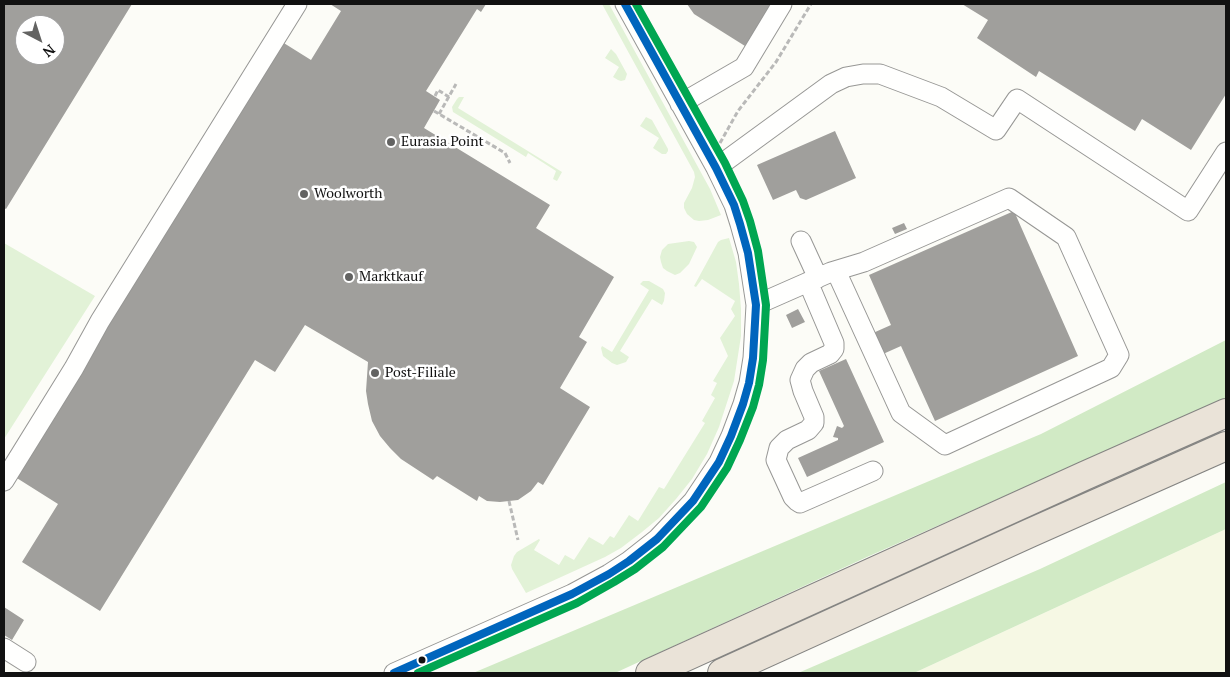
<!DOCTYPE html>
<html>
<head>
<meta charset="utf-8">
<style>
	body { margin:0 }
	#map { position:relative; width:1230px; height:677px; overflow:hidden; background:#fcfcf7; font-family:"PT Serif",serif }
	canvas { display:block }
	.frame { position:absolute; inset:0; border:5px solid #111; pointer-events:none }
	.north { position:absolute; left:15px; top:15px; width:50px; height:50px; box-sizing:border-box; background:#fff; border:1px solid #a0a0a0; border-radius:50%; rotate:140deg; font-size:14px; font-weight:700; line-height:20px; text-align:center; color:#111 }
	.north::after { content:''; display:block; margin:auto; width:18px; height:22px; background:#636362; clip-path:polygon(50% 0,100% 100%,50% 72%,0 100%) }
</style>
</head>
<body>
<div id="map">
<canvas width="1230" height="677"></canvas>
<div class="frame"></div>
<div class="north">N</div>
</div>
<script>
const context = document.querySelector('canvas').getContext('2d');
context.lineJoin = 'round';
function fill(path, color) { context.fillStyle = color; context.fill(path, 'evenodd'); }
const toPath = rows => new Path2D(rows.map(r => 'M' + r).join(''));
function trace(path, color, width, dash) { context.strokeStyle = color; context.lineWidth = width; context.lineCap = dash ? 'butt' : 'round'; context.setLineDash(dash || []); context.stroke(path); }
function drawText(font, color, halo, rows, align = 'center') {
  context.font = font + ' "PT Serif",serif'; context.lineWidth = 5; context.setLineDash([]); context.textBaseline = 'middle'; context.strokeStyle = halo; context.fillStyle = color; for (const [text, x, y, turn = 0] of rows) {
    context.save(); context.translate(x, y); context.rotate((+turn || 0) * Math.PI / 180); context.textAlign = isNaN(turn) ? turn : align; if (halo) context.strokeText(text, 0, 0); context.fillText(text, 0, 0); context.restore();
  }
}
const farmland = toPath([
	[1226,529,1226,673,914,673]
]);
const green = toPath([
	[602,4,609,4,710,189,721,215,708,220,699,221,694,220,687,214,684,208,684,203,692,188,695,177,694,172],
	[611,49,616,54,627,74,625,80,621,81,618,80,613,77,619,67,605,58],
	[459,97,464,97,458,108,562,172,557,181,553,179,556,171,528,153,526,157,453,112,452,107,457,99],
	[646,117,652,120,668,149,668,151,666,154,662,154,653,148,659,138,640,126],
	[729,238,736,262,739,284,741,309,741,336,734,381,719,427,707,454,692,479,676,499,659,518,642,532,621,548,605,557,526,593,512,569,511,565,514,556,517,552,539,539,540,540,534,550,559,565,565,555,574,560,589,537,603,545,610,536,614,538,629,515,638,521,659,487,664,489,705,423,702,421,715,398,711,395,717,383,713,381,728,356,720,338,735,316,731,309,735,301,702,279,696,287,694,286,718,242,721,240],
	[689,241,694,242,697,247,689,264,680,273,675,275,667,271,663,268,661,262,660,257,662,250,668,244],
	[4,243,95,296,4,439],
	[643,281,649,281,663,289,665,293,664,301,662,305,652,299,620,351,629,357,626,362,617,365,612,363,603,356,601,348,602,346,612,352,649,290,640,284]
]);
const forest = toPath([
	[1226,340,1226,398,867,557,615,673,473,673,1041,434],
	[1226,482,1226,529,914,673,798,673,1040,569]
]);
const building = toPath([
	[4,4,132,4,6,209,4,208],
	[25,25,55,25,55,55,25,55],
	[330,4,486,4,481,12,477,9,426,91,440,100,424,128,550,205,536,228,614,277,579,337,587,342,560,388,590,407,543,485,538,482,531,491,518,500,500,502,487,501,479,496,477,501,437,476,433,480,401,459,390,448,380,436,372,421,368,404,366,391,368,362,305,325,275,372,255,360,100,611,22,562,58,504,12,475,279,40,311,60,341,11],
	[687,4,771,4,745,46,694,14],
	[962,4,1226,4,1226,94,1191,150,1142,119,1135,131,1039,71,1036,77,977,38,988,20],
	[835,131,856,178,806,200,800,198,796,190,773,200,757,165],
	[1014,211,1078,356,935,421,901,346,883,354,873,333,891,325,869,275],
	[904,223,907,229,895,234,892,228],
	[798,309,805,322,792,328,786,315],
	[846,359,884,442,807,477,798,458,838,440,838,438,833,437,837,426,842,428,844,426,819,371],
	[4,607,24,620,12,640,4,635]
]);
const path = toPath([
	[435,96,438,90,449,97],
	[434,111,505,153,510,163],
	[439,114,456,84],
	[720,143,738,111,776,62,811,4],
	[509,501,518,540]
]);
const minor = toPath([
	[680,104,744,67,782,4],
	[716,168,831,84,846,77,863,74,880,74,941,97,996,130,1017,99,1188,211,1226,152],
	[801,241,818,278],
	[808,282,834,343,834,349,830,354,811,363,805,369,800,380,803,391,814,417,814,423,808,430,787,440,779,448,776,460,793,497,797,501,800,503,873,471],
	[756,305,831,272,864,262,1009,198,1066,237,1119,355,1111,368,945,445,901,413,836,271],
	[4,481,74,368,100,321,297,4],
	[4,648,26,662],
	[394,673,572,594,609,574,629,561,657,539,693,501,719,462,731,436,743,404,749,383,753,358,756,305,748,253,740,224,734,205,716,168,625,4]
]);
const highway = toPath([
	[650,673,1084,476,1226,413],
	[722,673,1030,533,1226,446]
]);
const bus1 = toPath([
	[394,673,572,594,609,574,629,561,657,539,693,501,719,462,731,436,743,404,749,383,753,358,756,305,748,253,740,224,734,205,716,168,625,4]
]);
const bus2 = toPath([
	[418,673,577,603,614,582,635,569,663,547,701,507,727,468,740,440,753,407,759,385,763,360,766,305,758,251,750,221,743,201,725,163,636,4]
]);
const markers = [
	[391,142,5,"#636362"],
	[304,194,5,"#636362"],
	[349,277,5,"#636362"],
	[375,373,5,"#636362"],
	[422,660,4.5,"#111"]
];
const poiNames = [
	["Eurasia Point",401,142],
	["Woolworth",314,194],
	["Marktkauf",359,277],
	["Post-Filiale",385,373]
];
fill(farmland, '#f6f8e4');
fill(green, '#e2f2d7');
fill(forest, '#d1eac5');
fill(building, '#a09f9c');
trace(minor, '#979795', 21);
trace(highway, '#848482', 30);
trace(path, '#b9b9b8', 3, [5, 2.5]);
trace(minor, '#fffffe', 19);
trace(highway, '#eae3d8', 28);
trace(bus1, '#0065bd', 8);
trace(bus2, '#00a651', 8);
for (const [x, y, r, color] of markers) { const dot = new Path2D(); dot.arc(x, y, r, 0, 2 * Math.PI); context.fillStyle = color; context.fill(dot); trace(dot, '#fff', 2); }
drawText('14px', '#111', '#fff', poiNames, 'left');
</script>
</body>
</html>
